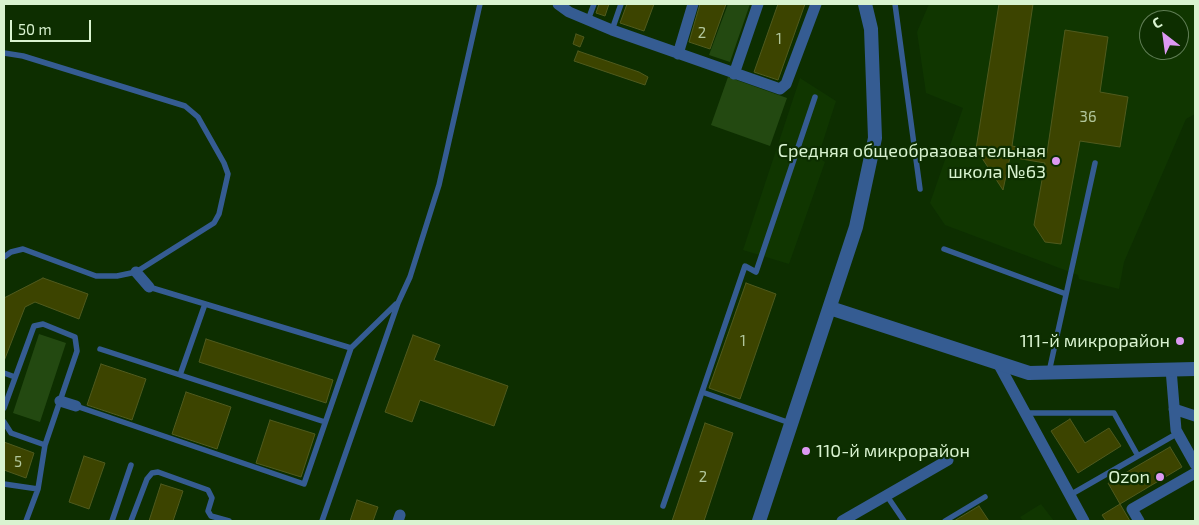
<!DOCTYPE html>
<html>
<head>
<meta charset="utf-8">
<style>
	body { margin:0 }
	#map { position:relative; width:1199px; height:525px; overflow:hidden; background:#0d2e00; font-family:"Exo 2",sans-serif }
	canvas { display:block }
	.frame { position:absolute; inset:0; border:5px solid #d9f3d0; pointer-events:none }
	.north { position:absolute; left:1139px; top:10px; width:50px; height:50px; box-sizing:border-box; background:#0d2e00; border:1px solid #5f7d53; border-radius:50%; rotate:330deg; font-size:14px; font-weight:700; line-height:20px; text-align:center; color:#d9f3d0 }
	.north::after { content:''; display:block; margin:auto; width:18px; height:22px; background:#dd99f3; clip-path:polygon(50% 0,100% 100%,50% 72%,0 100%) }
	.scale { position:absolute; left:10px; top:20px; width:81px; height:22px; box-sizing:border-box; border:2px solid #d9f3d0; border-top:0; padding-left:6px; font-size:15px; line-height:18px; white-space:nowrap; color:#d9f3d0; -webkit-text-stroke:4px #0d2e00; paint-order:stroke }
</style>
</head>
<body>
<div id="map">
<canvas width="1199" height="525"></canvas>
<div class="frame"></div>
<div class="north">С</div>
<div class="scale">50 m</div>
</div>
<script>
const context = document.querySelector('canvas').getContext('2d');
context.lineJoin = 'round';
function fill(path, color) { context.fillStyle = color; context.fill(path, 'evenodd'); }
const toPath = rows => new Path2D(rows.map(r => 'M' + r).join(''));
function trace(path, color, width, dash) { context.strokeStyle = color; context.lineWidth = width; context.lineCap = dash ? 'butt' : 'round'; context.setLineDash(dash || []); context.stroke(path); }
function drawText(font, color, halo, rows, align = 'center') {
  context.font = font + ' "Exo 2",sans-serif'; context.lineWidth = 4.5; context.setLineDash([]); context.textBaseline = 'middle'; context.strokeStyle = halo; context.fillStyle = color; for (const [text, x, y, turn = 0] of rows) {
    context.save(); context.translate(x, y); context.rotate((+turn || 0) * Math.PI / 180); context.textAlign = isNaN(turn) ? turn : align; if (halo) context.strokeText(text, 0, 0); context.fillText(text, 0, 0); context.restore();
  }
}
const built = toPath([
	[929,4,1195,4,1195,114,1186,119,1124,262,1119,289,1079,279,1078,275,945,225,930,203,963,108,926,93,917,32],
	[1149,20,1179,20,1179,50,1149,50],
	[800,78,836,101,818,157,825,162,789,264,743,250],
	[1041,504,1054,521,1023,521,1020,517]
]);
const green = toPath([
	[728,4,750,4,730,62,709,55],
	[728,77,787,98,770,146,711,125],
	[39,334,66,343,40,422,13,413]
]);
const building = toPath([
	[599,4,609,4,605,16,596,13,599,4],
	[627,4,654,4,644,31,620,23,627,4],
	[700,4,726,4,710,49,689,42,700,4],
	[778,4,805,4,778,80,754,72,778,4],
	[999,4,1033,4,1012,146,1047,153,1065,30,1108,37,1100,92,1128,97,1120,147,1080,141,1061,244,1045,242,1034,225,1045,163,1010,157,1003,190,976,149,999,4],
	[576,34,584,37,580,47,573,44,576,34],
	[578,51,639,72,648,77,645,85,574,61,578,51],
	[43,278,88,294,79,319,35,302,25,307,4,361,4,298,43,278],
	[746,283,776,294,740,399,709,388,746,283],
	[413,335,440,345,434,360,508,386,494,426,420,400,412,422,385,412,413,335],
	[206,339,333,380,326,403,199,362,206,339],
	[101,364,146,379,132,420,87,405,101,364],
	[186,392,231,407,217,449,172,434,186,392],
	[1070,419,1085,443,1109,428,1121,446,1078,473,1051,431,1070,419],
	[270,420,315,434,301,477,256,463,270,420],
	[705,423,733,433,704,521,672,521,705,423],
	[4,442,34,453,26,478,4,470,4,442],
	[1170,447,1182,467,1120,504,1108,483,1170,447],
	[84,456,105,463,89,509,69,502,84,456],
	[161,484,183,491,173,521,149,521,161,484],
	[357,500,378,507,373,521,350,521,357,500],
	[1120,504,1130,521,1106,521,1102,515,1120,504],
	[979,506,989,521,954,521,979,506]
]);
const service = toPath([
	[895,4,920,189],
	[588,20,594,4],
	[612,30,621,4],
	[4,53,23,56,185,106,198,117,224,163,228,174,219,214,214,223,136,272,117,276,96,276,23,249,11,252,4,257],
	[944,249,1066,294],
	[149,287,351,348],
	[100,349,325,422],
	[1049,372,1095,163],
	[4,373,15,377],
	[180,375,205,304],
	[702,392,745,266,756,272,815,97],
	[76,406,304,484,351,348,396,304],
	[4,408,34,326,43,324,75,337,77,351,45,445,38,489,26,521],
	[1025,413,1114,413,1138,456],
	[4,422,11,433,45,445],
	[4,484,38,489],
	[1070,495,1178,433],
	[887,496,904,521],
	[663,506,702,392,790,423],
	[112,521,131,465],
	[131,521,147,479,152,473,158,472,208,490,212,498,208,511,211,516,229,521],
	[322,521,398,303,410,277,439,185,480,4],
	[945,521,985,497]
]);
const minor = toPath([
	[558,4,569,12,612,30,780,89,786,84,816,4],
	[678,54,693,4],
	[734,74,758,4],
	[136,272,149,287],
	[998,363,1084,521],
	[1171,369,1176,430,1195,464],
	[60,401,76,406],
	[1174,409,1195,416],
	[398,521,400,515],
	[842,521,948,460],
	[1139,521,1132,509,1195,473]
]);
const tertiary = toPath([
	[830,308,1029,373,1195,369],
	[759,521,856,227,875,138,871,29,865,4]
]);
const markers = [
	[1056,161,5,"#dd99f3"],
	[1180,341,5,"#dd99f3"],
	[806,451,5,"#dd99f3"],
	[1160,477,5,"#dd99f3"]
];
const numberNames = [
	["2",702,33],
	["1",779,39],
	["36",1088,117],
	["1",743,341],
	["5",18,462],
	["2",703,477]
];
const poiNames = [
	["Средняя общеобразовательная",1046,151],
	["школа №63",1046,172],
	["111-й микрорайон",1170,341],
	["110-й микрорайон",816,451,"left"],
	["Ozon",1150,477]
];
fill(built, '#103600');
fill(green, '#234911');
fill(building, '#3c4400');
trace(building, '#505a1d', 1);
trace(service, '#355c92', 5.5);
trace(minor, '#355c92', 11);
trace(tertiary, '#355c92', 14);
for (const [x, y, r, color] of markers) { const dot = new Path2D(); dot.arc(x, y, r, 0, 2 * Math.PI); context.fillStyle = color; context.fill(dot); trace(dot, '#0d2e00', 2); }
drawText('15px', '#b2c79c', null, numberNames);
drawText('18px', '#d9f3d0', '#0d2e00', poiNames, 'right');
</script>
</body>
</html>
